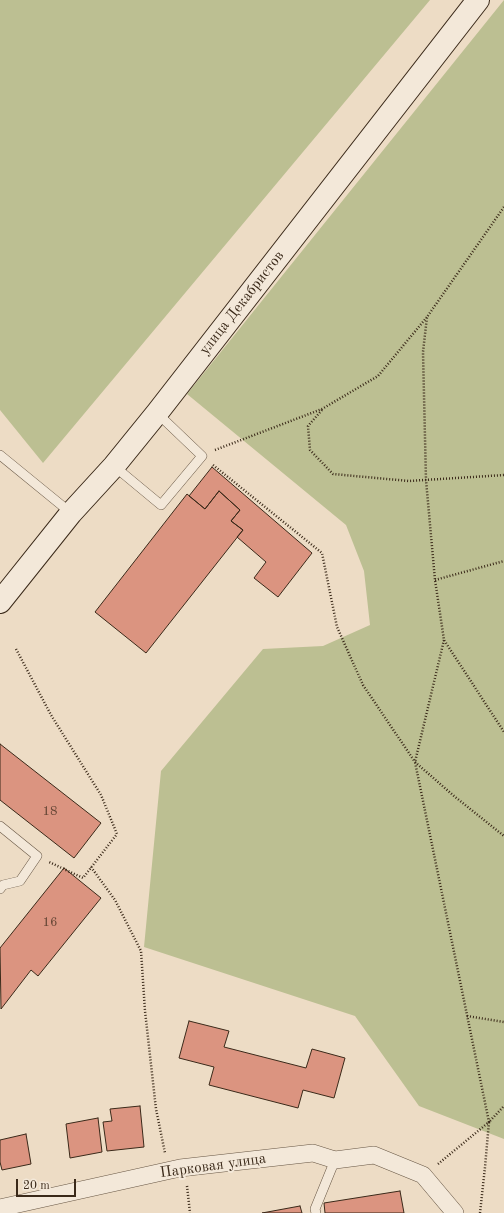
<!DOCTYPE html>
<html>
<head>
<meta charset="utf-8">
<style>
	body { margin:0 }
	#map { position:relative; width:504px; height:1213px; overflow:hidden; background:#eddcc5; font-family:"Old Standard TT",serif }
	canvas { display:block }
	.scale { position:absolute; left:16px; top:1179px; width:60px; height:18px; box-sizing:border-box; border:2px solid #3a2919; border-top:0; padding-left:5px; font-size:12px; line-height:14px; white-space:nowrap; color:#3a2919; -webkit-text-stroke:3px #f3e8d9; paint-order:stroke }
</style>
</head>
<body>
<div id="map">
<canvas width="504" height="1213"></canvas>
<div class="scale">20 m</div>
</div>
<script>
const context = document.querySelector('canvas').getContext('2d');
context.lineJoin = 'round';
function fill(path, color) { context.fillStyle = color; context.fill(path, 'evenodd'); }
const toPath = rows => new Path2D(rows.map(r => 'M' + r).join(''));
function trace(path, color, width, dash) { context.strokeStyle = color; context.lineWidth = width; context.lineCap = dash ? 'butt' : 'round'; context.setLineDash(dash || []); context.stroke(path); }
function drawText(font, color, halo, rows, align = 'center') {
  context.font = font + ' "Old Standard TT",serif'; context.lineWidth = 4; context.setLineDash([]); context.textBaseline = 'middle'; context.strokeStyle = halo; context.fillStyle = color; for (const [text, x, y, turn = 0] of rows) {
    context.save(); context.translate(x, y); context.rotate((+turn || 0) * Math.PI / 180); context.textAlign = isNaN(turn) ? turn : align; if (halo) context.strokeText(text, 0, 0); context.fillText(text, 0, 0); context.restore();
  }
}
const green = toPath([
	[0,0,430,0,43,463,0,410],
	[504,0,504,1139,419,1106,355,1016,144,947,161,771,263,649,323,646,370,625,364,571,346,525,187,394]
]);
const building = toPath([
	[212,467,312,553,278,597,254,578,266,562,237,537,243,530,231,521,240,510,219,491,205,509,189,496,212,467],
	[219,491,240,510,231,521,243,530,146,653,95,612,187,494,205,509,219,491],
	[0,744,101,823,74,858,0,800,0,744],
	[64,868,101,898,38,976,31,970,1,1009,0,948,64,868],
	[189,1021,229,1031,224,1047,306,1068,312,1049,345,1058,334,1098,303,1090,298,1108,209,1085,214,1067,179,1058,189,1021],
	[140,1106,144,1147,107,1151,103,1122,112,1121,110,1109,140,1106],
	[98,1118,102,1152,70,1158,66,1124,98,1118],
	[26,1134,31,1164,2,1170,0,1162,0,1140,26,1134],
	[400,1191,404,1213,325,1213,324,1203,400,1191],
	[300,1206,302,1213,262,1213,300,1206]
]);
const path = toPath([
	[504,207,427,317,423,352,426,480,435,580,444,640,504,732],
	[322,410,308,426,310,450,333,474,409,481,504,475],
	[215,450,322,409,378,376,427,317],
	[213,465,322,553,337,627,363,685,415,762,454,796,504,836],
	[435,580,504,561],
	[16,649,51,715,101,795,117,834,83,878,49,862],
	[91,867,115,900,141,951,145,1011,156,1109,165,1153],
	[467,1016,504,1022],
	[438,1164,489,1122,415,762,444,640],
	[187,1186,190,1213],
	[480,1213,485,1167,489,1122,504,1106]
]);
const lane = toPath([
	[0,455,71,513],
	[114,466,161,505,202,456,157,413],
	[0,826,37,856,20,881,3,885,0,889],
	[316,1213,315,1209,335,1160]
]);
const street = toPath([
	[0,1208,180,1168,313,1153,335,1160,374,1155,423,1175,455,1213]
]);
const secondary = toPath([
	[0,602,71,513,114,466,157,413,478,0]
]);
const numberNames = [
	["18",50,812],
	["16",50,923]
];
const streetNames = [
	["улица Декабристов",242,303,-52],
	["Парковая улица",213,1166,-8]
];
fill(green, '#bcbf92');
fill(building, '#db9480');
trace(building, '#3a2919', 1);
trace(lane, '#675644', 10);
trace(street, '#675644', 18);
trace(secondary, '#3a2919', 24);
trace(path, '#3a2919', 2.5, [1, 2]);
trace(lane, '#f3e8d9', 9);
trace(street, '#f3e8d9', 17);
trace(secondary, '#f3e8d9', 22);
drawText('13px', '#624433', null, numberNames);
drawText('15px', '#3a2919', '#f3e8d9', streetNames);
</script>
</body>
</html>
